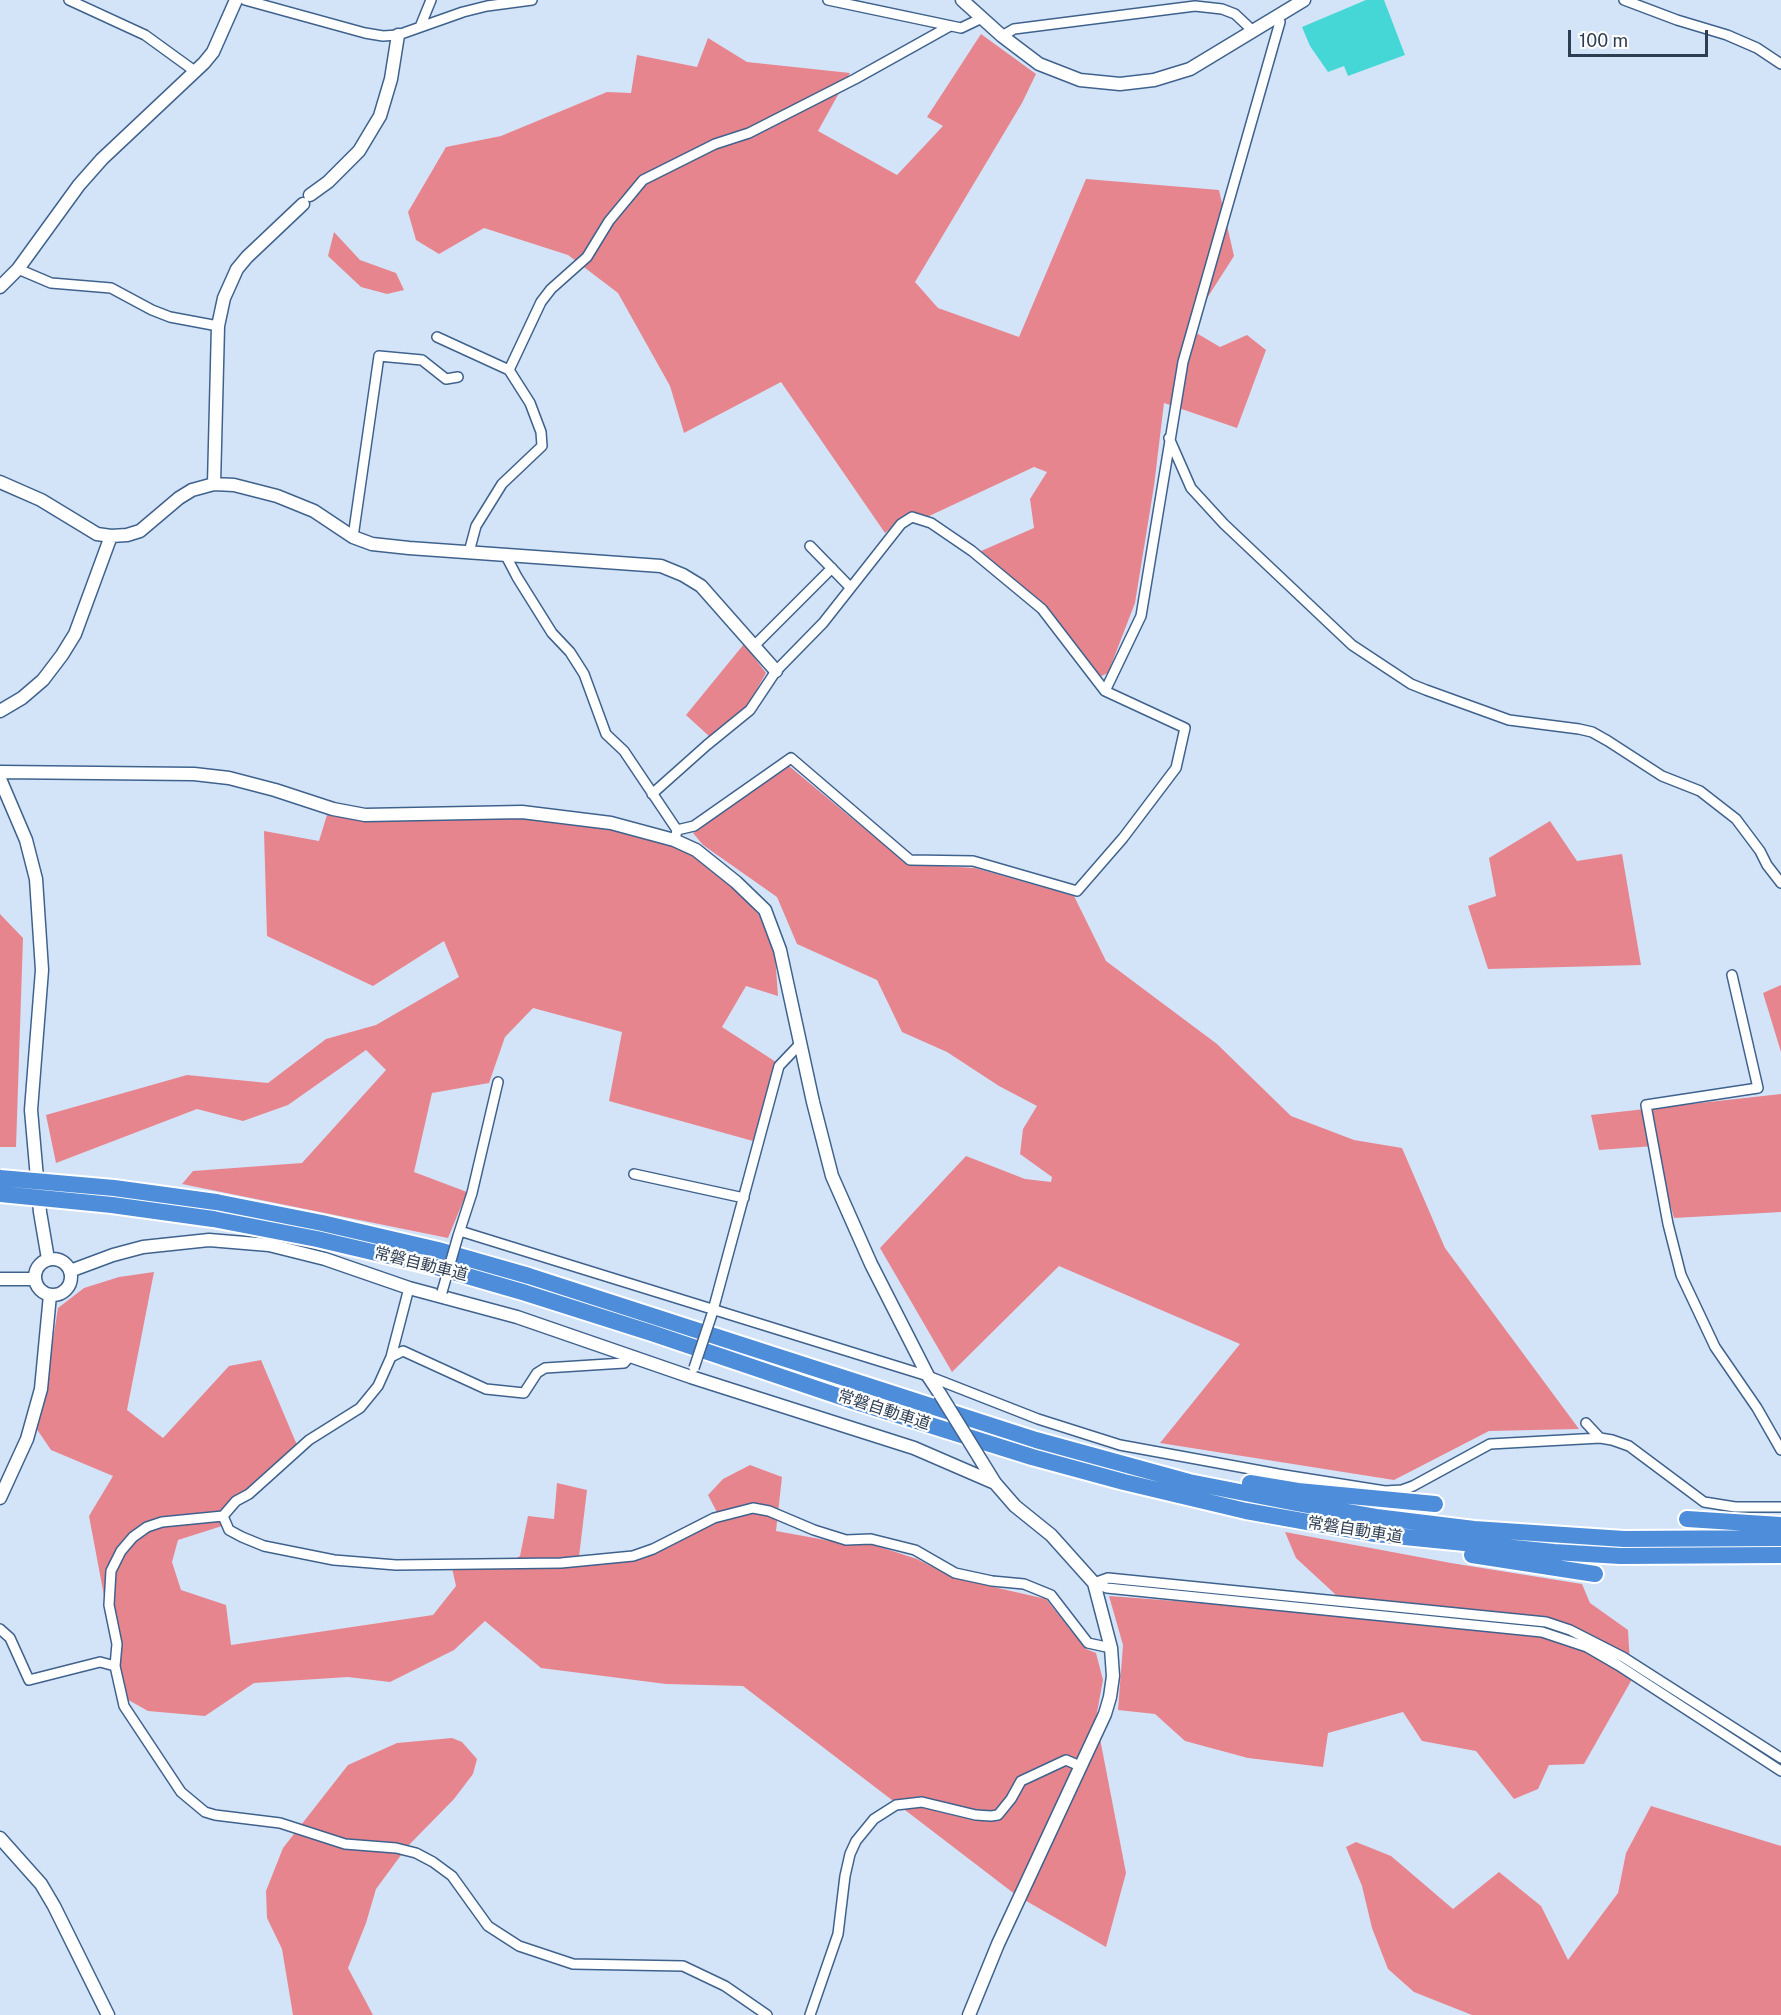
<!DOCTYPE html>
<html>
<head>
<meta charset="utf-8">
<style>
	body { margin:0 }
	#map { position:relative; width:1781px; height:2015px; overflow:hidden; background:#d4e4f8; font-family:"Public Sans",sans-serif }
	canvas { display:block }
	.scale { position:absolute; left:1568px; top:30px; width:140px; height:27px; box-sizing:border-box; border:3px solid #2e3e52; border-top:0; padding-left:8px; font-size:18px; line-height:21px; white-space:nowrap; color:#2e3e52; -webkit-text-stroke:4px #fff; paint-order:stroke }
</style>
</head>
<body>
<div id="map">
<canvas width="1781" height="2015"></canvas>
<div class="scale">100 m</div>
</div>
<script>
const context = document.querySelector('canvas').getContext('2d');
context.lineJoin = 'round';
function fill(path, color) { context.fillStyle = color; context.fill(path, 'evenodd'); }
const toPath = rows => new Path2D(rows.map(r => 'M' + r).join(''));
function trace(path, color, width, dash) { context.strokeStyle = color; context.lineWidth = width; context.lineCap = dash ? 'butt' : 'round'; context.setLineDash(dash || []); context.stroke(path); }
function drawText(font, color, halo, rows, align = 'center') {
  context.font = font + ' "Public Sans","Noto Sans JP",sans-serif'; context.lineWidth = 4.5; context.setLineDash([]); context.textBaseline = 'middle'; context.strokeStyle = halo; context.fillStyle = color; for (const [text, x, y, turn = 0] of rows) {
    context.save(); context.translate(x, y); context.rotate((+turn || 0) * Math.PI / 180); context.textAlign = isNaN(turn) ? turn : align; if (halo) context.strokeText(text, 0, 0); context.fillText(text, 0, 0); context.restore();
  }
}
const forest = toPath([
	[981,34,1036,74,1022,103,915,282,938,308,1019,337,1086,179,1219,190,1234,256,1188,328,1220,347,1247,335,1266,350,1237,428,1164,403,1154,486,1135,603,1108,673,1099,677,1045,606,981,551,1034,528,1030,499,1047,472,1034,467,927,517,910,512,885,533,781,382,684,433,670,386,618,293,568,255,484,228,439,254,416,240,408,212,446,147,501,136,607,92,631,93,637,55,697,67,708,38,747,62,850,73,818,131,897,175,943,126,927,117],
	[334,232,360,260,396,273,404,290,387,294,361,287,328,256],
	[744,644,766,673,746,708,710,737,686,715],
	[789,766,907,864,975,868,1074,896,1106,961,1217,1044,1291,1116,1354,1140,1402,1148,1445,1248,1579,1429,1489,1431,1394,1480,1160,1443,1240,1344,1059,1266,952,1372,880,1248,966,1156,1025,1179,1051,1182,1052,1177,1020,1154,1023,1129,1037,1106,999,1086,947,1052,902,1032,877,980,797,944,777,897,703,845,693,833],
	[327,815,367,821,522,818,610,827,672,845,695,855,732,886,759,915,775,955,778,996,746,986,722,1027,779,1064,767,1111,753,1141,609,1101,622,1032,533,1008,505,1037,489,1083,432,1093,414,1172,467,1192,448,1238,182,1184,193,1171,302,1163,386,1070,366,1050,288,1105,243,1121,197,1109,56,1163,46,1115,187,1075,268,1083,326,1039,376,1025,459,977,444,941,373,986,267,936,264,831,319,841],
	[1550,821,1577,861,1622,854,1641,965,1488,969,1468,906,1496,896,1489,858],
	[0,914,23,938,16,1147,0,1147],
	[1781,985,1781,1052,1763,993],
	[1781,1094,1781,1212,1674,1218,1654,1146,1599,1150,1591,1115],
	[154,1272,127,1410,163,1438,229,1366,261,1360,297,1445,275,1467,223,1510,222,1526,178,1540,172,1562,181,1590,226,1605,231,1645,433,1615,456,1586,452,1568,501,1568,520,1556,528,1516,554,1519,557,1483,587,1490,578,1565,608,1564,635,1560,656,1552,721,1520,708,1495,723,1479,750,1465,782,1477,776,1531,842,1543,871,1544,917,1559,954,1578,1046,1599,1086,1649,1096,1653,1103,1680,1096,1718,1126,1873,1106,1947,1016,1895,743,1686,666,1684,541,1668,485,1621,454,1650,390,1682,348,1677,254,1683,205,1716,148,1711,123,1697,89,1516,113,1476,51,1450,36,1428,45,1390,58,1308,84,1288,119,1277],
	[1285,1532,1451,1563,1582,1584,1590,1603,1628,1630,1631,1681,1584,1764,1549,1765,1538,1789,1514,1799,1476,1751,1422,1741,1403,1712,1328,1733,1323,1767,1248,1758,1185,1741,1155,1714,1118,1710,1123,1645,1109,1596,1336,1613,1335,1594,1296,1558],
	[452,1738,462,1742,477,1759,473,1774,454,1799,407,1847,376,1889,366,1923,348,1968,373,2015,293,2015,282,1949,267,1918,266,1891,283,1848,348,1765,397,1743],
	[1651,1806,1781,1846,1781,2015,1472,2015,1414,1992,1388,1969,1372,1928,1362,1886,1346,1847,1356,1842,1391,1856,1453,1909,1499,1872,1541,1906,1568,1960,1618,1893,1626,1853]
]);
const water = toPath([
	[1366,0,1384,0,1405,55,1348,76,1344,66,1328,72,1310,46,1302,27]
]);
const street = toPath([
	[69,0,145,35,196,72],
	[245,0,365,33,383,36,398,35,463,12,487,6,532,0],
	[828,0,961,28,982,18],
	[1624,0,1677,20,1727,35,1757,48,1781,64],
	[420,27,431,0],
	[1002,36,1014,29,1195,6,1222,9,1235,14,1252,30],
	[18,269,51,283,111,288,152,310,170,317,218,326],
	[437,337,509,370,530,403,541,432,542,446,502,484,476,526,469,552],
	[509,370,541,302,551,289,587,257,609,221,643,180,715,144,749,133,855,79,950,26],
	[1169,438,1191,488,1224,524,1352,645,1411,684,1426,690,1509,720,1579,729,1592,732,1608,741,1662,776,1700,791,1736,819,1760,851,1767,865,1781,883],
	[353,537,379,356,422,360,446,379,458,377],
	[810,546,850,587],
	[505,554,517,577,552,633,570,652,584,674,606,734,624,751,677,830,676,835],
	[754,646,832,568],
	[1105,691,1141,616,1183,362,1280,22],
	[652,794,707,745,750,710,776,671,823,623,901,524,912,517,931,523,972,551,1042,609,1105,691,1185,728,1176,768,1123,838,1077,891,973,861,910,860,791,758,694,826,677,830],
	[1732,975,1758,1088,1646,1105,1668,1224,1681,1275,1715,1347,1757,1408,1781,1450],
	[634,1174,744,1198],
	[460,1231,928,1376,1038,1419,1120,1445,1278,1474,1385,1491,1402,1490,1413,1486,1490,1444,1600,1438],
	[458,1236,472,1193,498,1082],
	[409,1288,391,1357,378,1386,360,1408,309,1440,249,1494,236,1501,223,1516,162,1522,147,1527,133,1537,121,1551,111,1571,109,1605,117,1644,115,1666,124,1706,181,1792,205,1812,215,1815,280,1823,345,1844,396,1848,416,1853,433,1862,452,1876,488,1926,519,1946,573,1964,683,1966,725,1986,767,2015],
	[712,1314,779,1066,800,1044],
	[391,1357,403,1351,486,1389,524,1393,537,1373,545,1368,624,1363,630,1356],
	[1586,1423,1600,1438,1612,1440,1629,1446,1704,1502,1735,1507,1781,1507],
	[223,1516,229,1530,242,1537,264,1546,334,1560,396,1565,561,1563,633,1556,653,1549,714,1518,753,1508,769,1511,814,1530,846,1540,871,1539,915,1550,955,1573,992,1581,1024,1584,1051,1595,1088,1643,1111,1648],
	[1094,1583,1107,1588,1542,1632,1587,1647,1618,1665,1781,1771],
	[1094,1583,1108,1578,1546,1622,1570,1630,1623,1657,1781,1758],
	[0,1629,10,1638,29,1680,100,1662,115,1666],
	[810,2015,838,1934,845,1876,850,1854,856,1841,874,1819,896,1805,922,1802,976,1815,991,1816,998,1815,1011,1799,1021,1781,1066,1760,1080,1766]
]);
const secondary = toPath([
	[962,0,1002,36,1039,64,1080,80,1120,84,1154,80,1190,69,1304,0],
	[310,195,328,182,359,151,380,116,391,79,398,35],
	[0,287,18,269,79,185,102,159,204,63,213,52,236,0],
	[0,482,41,500,97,534,111,536,127,535,140,531,179,498,192,490,214,484,234,485,277,496,314,511,353,537,372,544,409,548,661,566,683,575,701,586,776,671],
	[214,484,218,326,224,298,237,269,247,257,303,204],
	[0,711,22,698,43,680,62,655,75,634,111,536],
	[0,772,194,774,229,778,275,790,333,809,365,815,522,812,611,823,674,840,696,850,736,882,765,910,780,950,813,1102,832,1176,871,1264,928,1376,940,1394],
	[0,779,26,840,36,879,42,970,31,1110,40,1212,48,1259],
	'35 1277a18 18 0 1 1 36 0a18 18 0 1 1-36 0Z',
	[70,1271,113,1255,143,1247,209,1240,269,1245,325,1259,409,1288,517,1317,691,1377,914,1448,995,1483],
	[0,1279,35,1279],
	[0,1498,27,1439,41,1389,50,1295],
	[0,1838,41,1884,54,1906,108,2015],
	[969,2015,998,1944,1105,1714,1110,1697,1113,1676,1111,1648,1094,1583,1051,1535,1015,1506,995,1483,982,1462]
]);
const highway = toPath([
	[216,1202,322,1223,438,1250,529,1276,1036,1440,1189,1482,1296,1503,1376,1517,1474,1529,1624,1539,1781,1538],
	[213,1219,317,1239,436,1267,526,1293,652,1333,850,1400,1032,1457,1124,1482,1246,1511,1375,1534,1554,1552,1620,1556,1781,1555],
	[1250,1483,1298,1491,1435,1504],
	[1687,1519,1781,1525],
	[1472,1555,1595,1574]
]);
const streetBridge = toPath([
	[442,1292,458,1236],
	[694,1368,712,1314]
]);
const secondaryBridge = toPath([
	[940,1394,982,1462]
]);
const highwayBridge = toPath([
	[0,1178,114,1188,216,1202],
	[0,1194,112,1205,213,1219]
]);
const streetNames = [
	["常磐自動車道",421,1264,14],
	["常磐自動車道",884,1410,18],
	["常磐自動車道",1355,1530,9]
];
fill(forest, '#e7858e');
fill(water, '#45d7d6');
trace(street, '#3f628d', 12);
trace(secondary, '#3f628d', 15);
trace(highway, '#fff', 20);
trace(street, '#fff', 9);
trace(secondary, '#fff', 12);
trace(highway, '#4d8dda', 16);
trace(streetBridge, '#3f628d', 12, []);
trace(secondaryBridge, '#3f628d', 15, []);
trace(highwayBridge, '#fff', 20, []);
trace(streetBridge, '#fff', 9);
trace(secondaryBridge, '#fff', 12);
trace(highwayBridge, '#4d8dda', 16);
drawText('16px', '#2e3e52', '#fff', streetNames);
</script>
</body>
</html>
